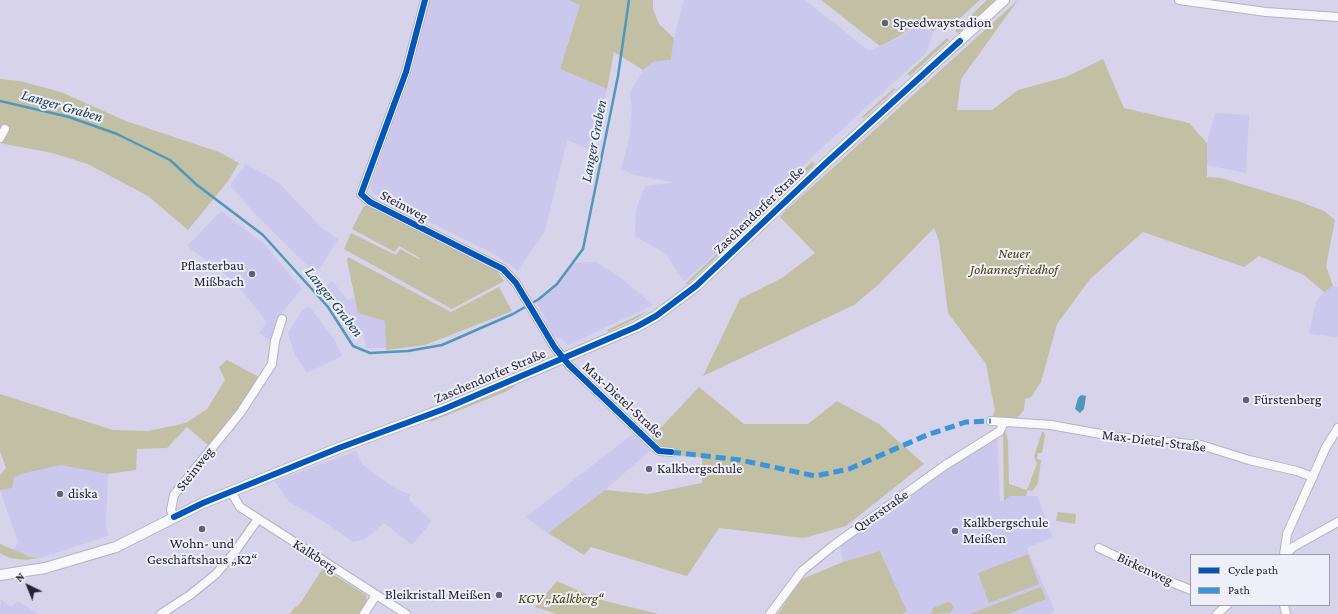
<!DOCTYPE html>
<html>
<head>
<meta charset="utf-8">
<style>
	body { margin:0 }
	#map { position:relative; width:1338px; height:614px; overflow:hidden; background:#d6d3eb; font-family:"Crimson Pro",serif }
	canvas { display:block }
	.legend { position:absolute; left:1190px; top:554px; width:140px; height:52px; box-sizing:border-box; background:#efeefb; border:1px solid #9e9dab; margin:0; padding:5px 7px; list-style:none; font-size:12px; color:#252333 }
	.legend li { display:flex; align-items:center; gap:8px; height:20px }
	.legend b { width:20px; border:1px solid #9e9dab }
	.north { position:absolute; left:8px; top:566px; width:40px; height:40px; -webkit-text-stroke:3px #efeefb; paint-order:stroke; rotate:317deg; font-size:11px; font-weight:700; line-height:16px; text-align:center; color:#252333 }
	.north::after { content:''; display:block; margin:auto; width:14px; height:18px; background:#252333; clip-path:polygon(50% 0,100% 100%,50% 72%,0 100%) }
</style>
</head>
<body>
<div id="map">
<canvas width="1338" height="614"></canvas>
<ul class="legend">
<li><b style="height:5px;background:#0057b8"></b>Cycle path</li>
<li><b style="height:5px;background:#3b95d8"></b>Path</li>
</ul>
<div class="north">N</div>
</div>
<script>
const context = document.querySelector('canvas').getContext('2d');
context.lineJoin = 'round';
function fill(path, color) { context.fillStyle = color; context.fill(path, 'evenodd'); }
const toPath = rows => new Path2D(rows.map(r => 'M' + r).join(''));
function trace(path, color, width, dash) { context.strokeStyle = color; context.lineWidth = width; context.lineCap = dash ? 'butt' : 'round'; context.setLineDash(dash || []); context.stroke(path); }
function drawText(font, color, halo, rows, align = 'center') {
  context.font = font + ' "Crimson Pro",serif'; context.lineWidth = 4; context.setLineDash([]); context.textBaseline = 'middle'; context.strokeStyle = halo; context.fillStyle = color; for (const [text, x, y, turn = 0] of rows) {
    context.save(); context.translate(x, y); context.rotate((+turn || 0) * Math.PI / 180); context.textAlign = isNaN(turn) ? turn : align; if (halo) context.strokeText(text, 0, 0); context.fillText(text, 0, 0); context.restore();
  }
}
const built = toPath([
	[429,0,569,0,580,4,560,69,607,89,591,150,567,140,545,231,518,271,496,255,374,194,370,187,412,71],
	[684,0,805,0,869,51,901,37,920,22,933,33,926,53,813,156,715,254,684,281,666,254,635,236,636,210,645,186,671,183,673,182,634,175,621,169,629,139,632,108,630,93,643,70,653,62,671,60,674,38],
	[1215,113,1249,115,1246,173,1207,165,1207,143],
	[246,164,278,182,321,227,338,239,316,274,256,215,230,185],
	[221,211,264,244,302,289,278,317,271,341,259,333,267,322,244,293,226,275,187,246],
	[587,262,596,262,620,277,653,305,568,345,561,338,554,337,536,301,557,284,574,263],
	[332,281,347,300,354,298,358,313,385,321,386,348,366,348,363,331,354,331,348,328,323,289],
	[1333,286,1338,287,1338,337,1309,334,1316,302,1324,292],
	[309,306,334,339,342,356,307,373,295,355,288,333,302,311],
	[634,433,651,450,605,490,548,533,526,517],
	[992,439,997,439,1000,501,1004,501,1010,496,1037,496,1053,537,1027,548,1054,609,1051,614,902,614,906,612,880,552,843,562,840,545,937,474],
	[356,451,362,464,393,487,410,495,410,501,432,521,412,545,384,523,364,540,353,542,328,524,289,502,275,481],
	[61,465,108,474,106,523,108,536,40,558,30,557,13,550,18,542,0,490,12,488,14,477,25,473],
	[1,599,11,607,18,601,38,614,0,614]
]);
const green = toPath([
	[569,0,653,0,653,9,659,24,674,38,671,60,653,62,643,70,614,52,607,89,560,69,580,5],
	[821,0,980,0,959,19,943,21,933,32,920,21,900,36,880,46],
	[987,0,997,0,971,24,958,33,956,32,956,30],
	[1018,0,961,79,957,110,992,110,1018,90,1066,77,1103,59,1124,108,1189,123,1207,143,1207,177,1221,178,1298,201,1324,211,1335,220,1326,266,1333,286,1324,292,1304,275,1259,256,1244,267,1143,232,1090,279,1057,324,1041,382,1031,397,1025,399,1024,410,1017,418,992,417,995,411,986,364,948,313,939,241,934,228,878,285,854,305,703,376,740,299,782,278,815,253,780,217,783,213],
	[947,38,949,40,910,76,907,74],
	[0,79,20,81,61,92,126,121,219,152,239,163,228,181,188,230,148,196,88,164,52,153,0,143],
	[894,88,896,89,864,118,861,118],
	[813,161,814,165,783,194,781,192],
	[773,200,774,203,687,285,686,283],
	[364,206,369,206,399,222,430,235,495,269,504,281,452,309,344,249,351,233,396,255,400,249,419,259,420,258,399,246,395,252,352,229],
	[348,257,451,312,499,287,512,311,425,345,386,350,385,321,358,313,347,260],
	[647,311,639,317,608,332,607,330],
	[227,360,259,377,251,391,209,446,187,427,167,448,137,449,136,470,108,474,61,465,25,473,14,477,12,488,0,490,0,475,6,468,0,451,0,394,113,430,148,431,186,423,207,409,225,380,219,367],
	[513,385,514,387,505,392,430,422,429,419],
	[699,387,744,424,808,424,837,401,879,424,924,464,846,526,804,538,719,528,687,576,591,547,584,555,548,533,605,490,648,494,702,483,702,457,671,455,652,437],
	[1005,430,1008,440,1009,484,1027,490,1037,464,1034,456,1042,432,1044,432,1045,436,1042,453,1038,453,1037,459,1041,460,1038,483,1035,488,1032,491,1028,490,1026,496,1010,496,1004,501,1003,434],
	[1058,512,1076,514,1075,524,1056,521],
	[0,544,30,557,39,558,26,560,10,558,0,553],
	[880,551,907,612,902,614,778,614,800,580,843,562],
	[1028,554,1039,584,989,603,978,573],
	[323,568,366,595,367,604,360,614,290,614,294,608,299,605],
	[557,581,597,599,659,614,557,614,535,607],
	[1041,587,1046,599,1008,614,969,614],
	[948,602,950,602,954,607,950,613,931,614,933,608]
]);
const water = toPath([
	[1081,395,1086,396,1084,409,1080,413,1075,409,1078,398]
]);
const stream = toPath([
	[0,101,69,117,117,134,170,160,197,185,263,235,328,307,353,346,370,353,408,351,442,345,513,314,539,299,557,284,583,249,618,76,629,0]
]);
const minor = toPath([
	[425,0,406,72,361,194,370,202,503,269,516,283,555,348,569,365,659,451,671,452],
	[1179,0,1266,12,1338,17],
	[0,138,5,129],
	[991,421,1051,425,1117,437,1201,445,1249,460,1297,471,1313,477],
	[231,492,240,507,406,614],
	[174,517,171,510,174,495,241,412,272,364,275,341,282,319],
	[1099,548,1161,578,1191,590],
	[1284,555,1287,534,1326,447,1338,428],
	[1285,555,1293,547,1338,522],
	[1284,605,1286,614],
	[161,614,190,595,216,574,234,553,258,519],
	[364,614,376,595],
	[770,614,802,571,834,545,944,466,1000,431,1004,422],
	[1217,614,1227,605]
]);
const tertiary = toPath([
	[0,575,45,568,116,547,203,503,339,448,444,409,636,327,656,316,696,286,826,163,1004,0]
]);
const quiet = toPath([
	[671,452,740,460,815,476,849,469,927,435,966,422,991,421]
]);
const cycleway = toPath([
	[425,0,406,72,361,194,370,202,503,269,516,283,555,348,569,365,659,451,671,452],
	[174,517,203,503,339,448,444,409,636,327,656,316,696,286,826,163,960,41]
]);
const markers = [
	[885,23,4,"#636173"],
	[252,274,4,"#636173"],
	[1246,400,4,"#636173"],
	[649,469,4,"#636173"],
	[60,494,4,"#636173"],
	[202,529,4,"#636173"],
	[955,531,4,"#636173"],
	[499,595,4,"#636173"]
];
const poiNames = [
	["Speedwaystadion",893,23],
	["Pflasterbau",244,266,"right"],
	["Mißbach",244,282,"right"],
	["Fürstenberg",1254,400],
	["Kalkbergschule",657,469],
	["diska",68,494],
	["Kalkbergschule",963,523],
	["Meißen",963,539],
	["Wohn- und",202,544,"center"],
	["Geschäftshaus „K2“",202,560,"center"],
	["Bleikristall Meißen",491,595,"right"]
];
const streetNames = [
	["Steinweg",404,206,28],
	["Zaschendorfer Straße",759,210,-44],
	["Zaschendorfer Straße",490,376,-23],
	["Max-Dietel-Straße",623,400,43],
	["Max-Dietel-Straße",1154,441,7],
	["Steinweg",195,469,-52],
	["Querstraße",881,511,-35],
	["Kalkberg",315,556,33],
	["Birkenweg",1145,569,25]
];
const parkNames = [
	["Neuer",1014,254],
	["Johannesfriedhof",1014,270],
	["KGV „Kalkberg“",561,599]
];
const waterNames = [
	["Langer Graben",62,106,16],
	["Langer Graben",594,141,-79],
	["Langer Graben",334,302,52]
];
fill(built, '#ccc7ed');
fill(green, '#c1c0a4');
fill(water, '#5197b9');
trace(stream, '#5197b9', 2.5);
trace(minor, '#b5b3c5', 10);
trace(tertiary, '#b5b3c5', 12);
trace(minor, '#f9f8fc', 8);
trace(tertiary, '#f9f8fc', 10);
trace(quiet, '#3b95d8', 5, [10, 5]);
trace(cycleway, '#0057b8', 6);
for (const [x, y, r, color] of markers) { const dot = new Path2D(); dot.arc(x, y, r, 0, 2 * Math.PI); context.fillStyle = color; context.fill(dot); trace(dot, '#efeefb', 1.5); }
drawText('14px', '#252333', '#efeefb', poiNames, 'left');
drawText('14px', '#252333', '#efeefb', streetNames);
drawText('italic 14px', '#444503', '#efeefb', parkNames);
drawText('italic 15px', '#1c4355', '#efeefb', waterNames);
</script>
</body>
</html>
